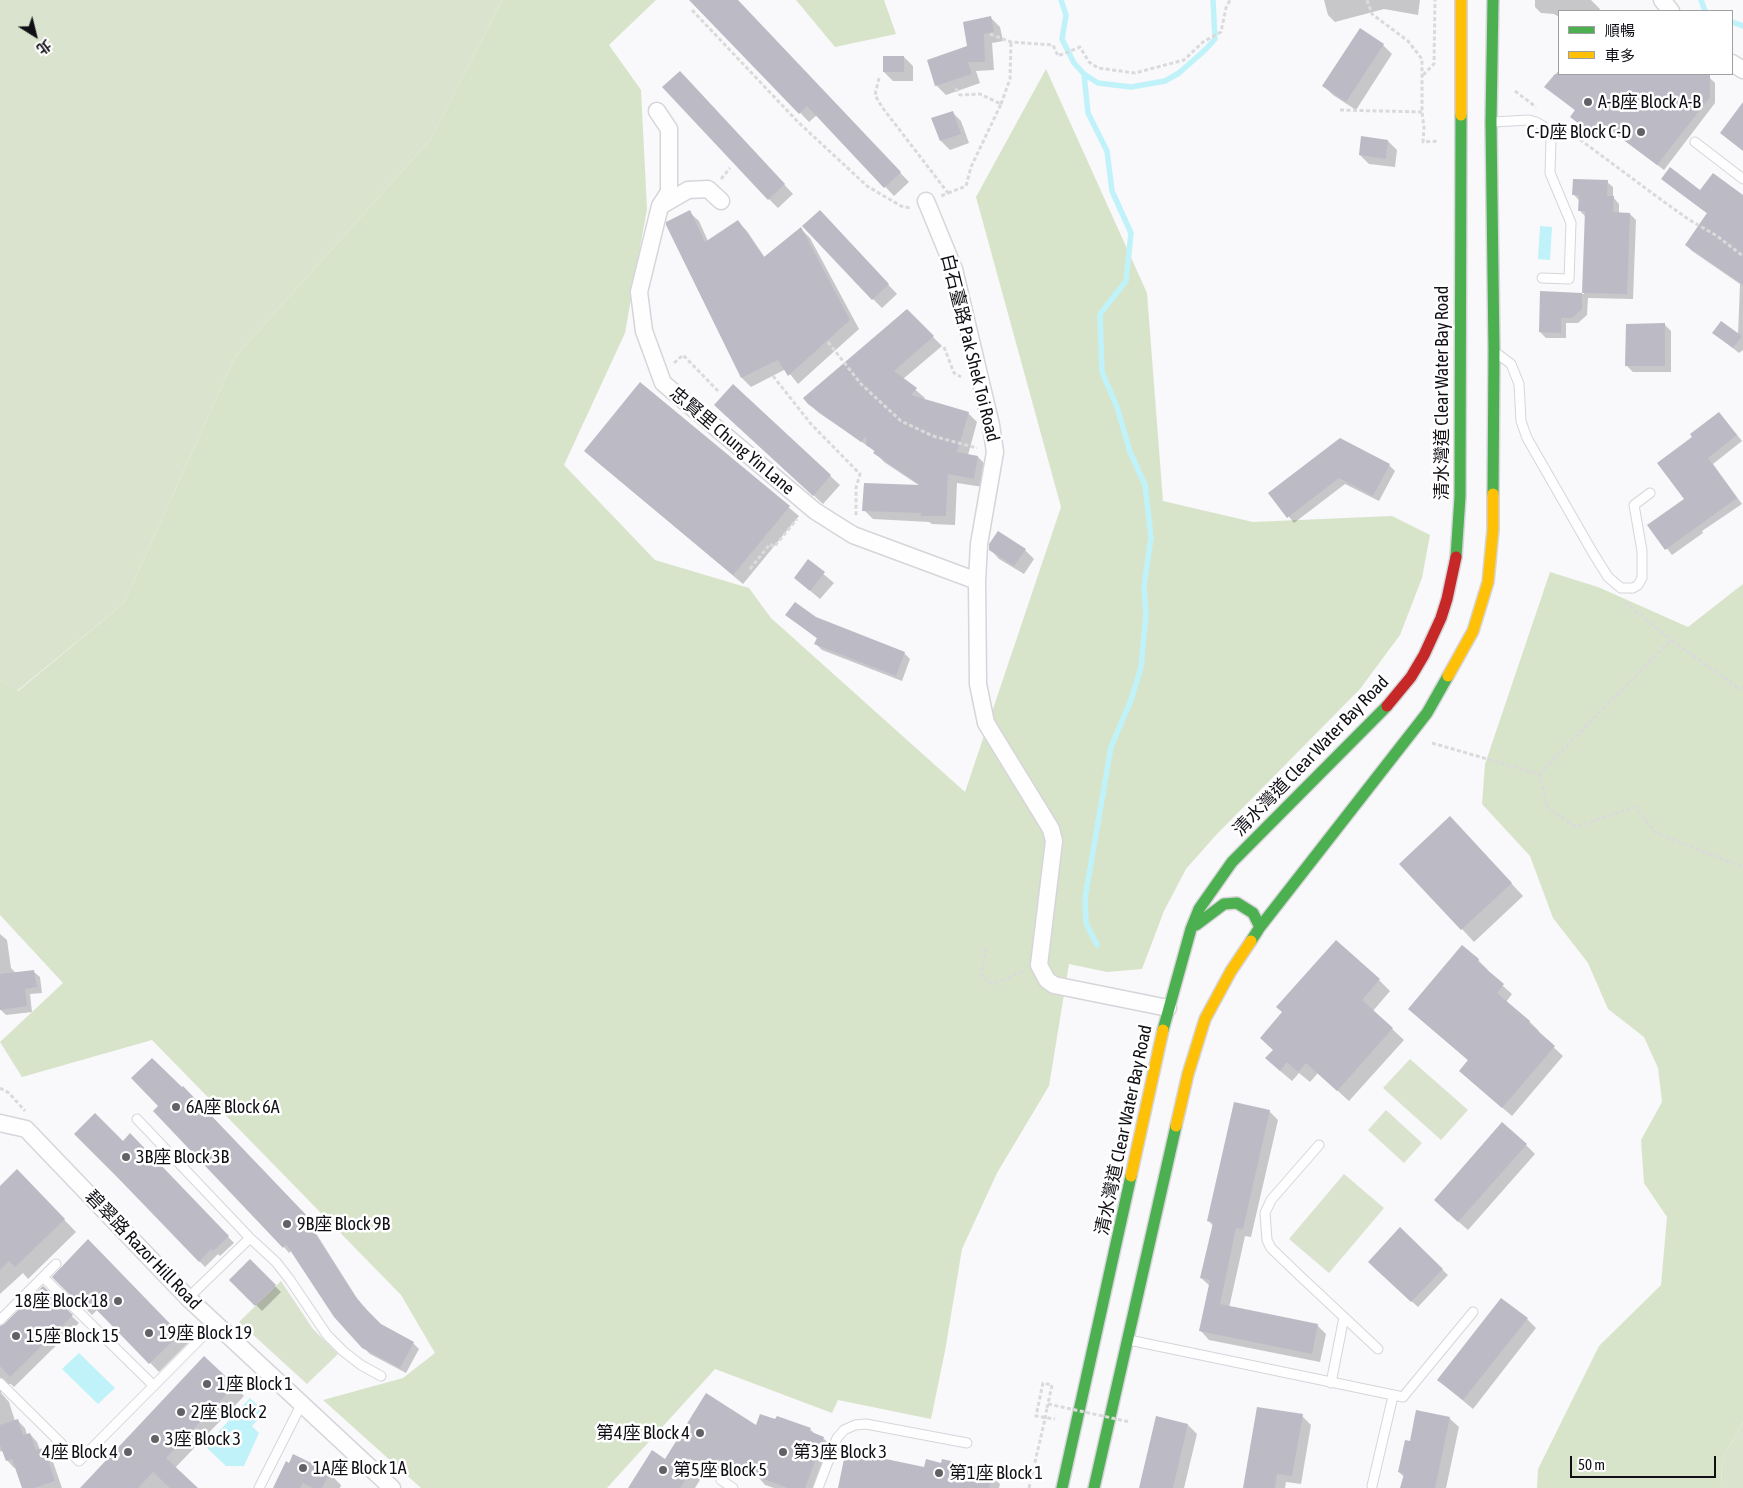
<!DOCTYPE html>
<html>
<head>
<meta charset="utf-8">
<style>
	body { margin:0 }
	#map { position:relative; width:1743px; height:1488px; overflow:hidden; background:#f9f8fb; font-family:"Asap Condensed","Noto Sans TC",sans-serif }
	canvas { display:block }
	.legend { position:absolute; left:1558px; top:10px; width:175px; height:65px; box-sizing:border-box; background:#fff; border:1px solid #a09fa2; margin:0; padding:6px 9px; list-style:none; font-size:15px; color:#110f16 }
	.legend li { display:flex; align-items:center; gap:10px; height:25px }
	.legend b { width:25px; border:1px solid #a09fa2 }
	.north { position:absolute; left:10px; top:10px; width:50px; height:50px; -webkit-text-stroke:4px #fff; paint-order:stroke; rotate:144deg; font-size:14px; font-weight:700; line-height:20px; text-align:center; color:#110f16 }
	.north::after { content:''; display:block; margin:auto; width:18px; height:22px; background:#110f16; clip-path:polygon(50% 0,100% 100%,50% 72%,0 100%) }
	.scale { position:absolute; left:1570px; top:1456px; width:146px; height:22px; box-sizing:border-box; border:2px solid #110f16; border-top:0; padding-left:6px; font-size:15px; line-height:18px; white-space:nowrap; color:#110f16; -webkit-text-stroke:4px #fff; paint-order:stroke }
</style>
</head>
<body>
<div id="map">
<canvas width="1743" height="1488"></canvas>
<ul class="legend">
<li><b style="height:6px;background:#4caf50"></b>順暢</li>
<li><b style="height:6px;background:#ffc107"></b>車多</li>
</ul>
<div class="north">北</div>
<div class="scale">50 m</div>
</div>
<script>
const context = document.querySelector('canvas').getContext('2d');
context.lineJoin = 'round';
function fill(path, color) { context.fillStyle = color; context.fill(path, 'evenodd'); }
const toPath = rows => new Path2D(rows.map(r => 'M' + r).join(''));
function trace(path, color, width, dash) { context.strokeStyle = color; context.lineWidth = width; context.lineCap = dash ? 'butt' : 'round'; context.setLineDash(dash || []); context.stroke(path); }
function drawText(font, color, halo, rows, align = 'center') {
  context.font = font + ' "Asap Condensed","Noto Sans TC",sans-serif'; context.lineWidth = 5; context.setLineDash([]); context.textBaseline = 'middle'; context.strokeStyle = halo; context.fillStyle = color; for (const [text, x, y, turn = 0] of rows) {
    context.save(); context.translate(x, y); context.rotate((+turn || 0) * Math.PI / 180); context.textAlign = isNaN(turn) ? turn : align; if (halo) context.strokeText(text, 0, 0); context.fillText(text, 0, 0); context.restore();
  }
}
const green = toPath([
	[0,0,502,0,431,139,235,357,124,603,17,691,0,681],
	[1410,1059,1468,1110,1441,1140,1383,1088],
	[1386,1110,1422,1143,1404,1163,1368,1130],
	[1344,1174,1384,1208,1329,1273,1289,1239],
	[281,1281,313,1329,338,1354,307,1384,239,1322],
	[1743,1422,1743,1488,1721,1488,1722,1459]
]);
const forest = toPath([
	[502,0,656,0,609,45,641,90,647,209,625,333,564,465,655,560,749,588,771,618,965,792,1061,507,976,197,1046,69,1147,293,1163,501,1253,522,1392,516,1430,535,1422,578,1400,635,1360,689,1216,835,1186,869,1164,911,1142,969,1107,972,1069,964,1049,1086,997,1173,962,1249,945,1351,931,1419,838,1400,832,1413,715,1369,607,1488,421,1488,323,1400,403,1378,435,1353,401,1295,152,1040,22,1077,0,1042,63,983,0,915,0,681,18,691,124,603,235,357,431,139],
	[796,0,884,0,896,34,835,47],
	[1550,572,1598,587,1688,627,1743,584,1743,1422,1722,1459,1721,1488,1537,1488,1538,1469,1599,1346,1661,1285,1667,1217,1644,1183,1641,1140,1662,1102,1658,1068,1644,1037,1608,1009,1588,963,1553,918,1530,856,1482,804,1485,764]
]);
const water = toPath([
	[1540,226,1552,227,1550,260,1538,259],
	[79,1353,115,1388,98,1404,62,1369],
	[250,1398,265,1412,252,1426,259,1433,244,1466,226,1466,205,1446]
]);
const shadow = toPath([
	[691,0,737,0,909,182,894,196,817,115,809,122],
	[1324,0,1420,0,1418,15,1384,9,1335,22,1328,15],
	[1535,0,1591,0,1600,9,1599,11,1559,11,1559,17,1554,14,1541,13,1535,7],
	[991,18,1000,27,1003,41,992,43,994,70,976,71,980,83,946,95,936,85],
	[1383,45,1392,54,1356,110,1333,95,1324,86],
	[904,57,913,66,913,81,893,81,884,72],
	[1559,70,1559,74,1590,74,1592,75,1593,74,1692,74,1692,77,1709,77,1715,83,1715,103,1664,170,1604,125,1596,137,1578,123,1572,117,1576,111,1546,87],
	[689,81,793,194,778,208,769,199],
	[952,112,961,121,969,143,950,150,941,141],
	[1388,141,1397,150,1395,167,1369,164,1360,155],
	[1607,182,1613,187,1613,197,1619,204,1619,214,1630,214,1636,220,1633,299,1588,298,1587,315,1578,323,1566,323,1566,338,1546,338,1540,332,1541,293,1584,294,1586,217,1580,211,1580,201,1574,195],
	[1668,184,1701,192,1743,197,1743,350,1739,353,1714,333,1738,334,1740,284,1692,251,1686,245,1708,214],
	[689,212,699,221,708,241,738,222,747,231,765,258,801,229,810,238,859,329,798,384,786,369,751,387,742,378],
	[829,221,897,294,882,308,873,299],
	[906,310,942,346,903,379,925,398,923,400,968,413,977,422,968,455,978,457,987,466,983,487,957,483,955,525,932,524,929,522,873,519,864,510,920,486,884,462,872,449,819,413,809,404],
	[1665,325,1671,331,1671,372,1633,372,1627,366],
	[641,384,799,516,743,584,595,460],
	[733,386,840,485,823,504,725,414],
	[1719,413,1742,441,1713,464,1742,504,1702,531,1703,533,1672,555,1649,525,1685,499,1694,437],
	[1389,465,1395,471,1379,501,1345,484,1294,523,1270,493],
	[990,549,1025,550,1034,559,1024,574,999,559],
	[808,561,834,583,820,599,795,578],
	[786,615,815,618,904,653,910,659,902,681,822,650,816,644,818,639],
	[1462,830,1523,896,1474,942,1462,929],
	[0,934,7,940,11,968,17,974,34,972,40,977,42,993,30,994,32,1012,6,1015,0,1009],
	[1478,960,1488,970,1486,971,1512,994,1506,1002,1530,1022,1539,1031,1538,1033,1563,1056,1512,1116,1470,1080,1469,1061,1419,1018],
	[1379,980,1390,991,1373,1011,1404,1040,1349,1101,1318,1073,1310,1082,1299,1073,1292,1081,1279,1070,1274,1051,1284,1013],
	[189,1094,314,1225,312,1227,360,1303,381,1325,413,1343,419,1349,406,1373,370,1354,363,1347,292,1250,289,1253,284,1247],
	[1269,1111,1278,1120,1251,1237,1245,1236,1229,1308,1317,1325,1326,1334,1320,1362,1209,1340,1201,1331,1210,1286,1201,1278,1213,1226,1209,1221],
	[76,1134,123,1142,130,1135,234,1243,220,1256,218,1254,205,1267],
	[1526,1145,1535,1154,1468,1230,1444,1209],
	[29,1183,76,1232,28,1279,23,1273,0,1294,0,1187],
	[1400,1229,1448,1275,1418,1307,1375,1268],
	[88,1241,188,1343,159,1372,98,1309,92,1315,54,1277],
	[250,1261,281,1292,262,1311,231,1280],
	[43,1288,79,1323,14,1387,11,1384,6,1384,1,1389,1,1393,9,1402,15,1421,17,1420,25,1428,27,1435,30,1434,37,1442,40,1450,43,1449,51,1456,62,1488,24,1488,16,1467,14,1468,7,1460,4,1452,0,1451,0,1327,5,1326],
	[1527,1319,1536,1328,1473,1409,1438,1380],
	[234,1386,244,1396,175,1468,196,1488,82,1488],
	[1302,1416,1311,1425,1301,1484,1286,1482,1285,1488,1246,1488],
	[1449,1418,1459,1427,1446,1488,1402,1488,1404,1477,1399,1472,1411,1443],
	[1188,1425,1197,1434,1184,1488,1140,1488],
	[757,1427,810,1429,816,1435,823,1438,833,1447,818,1488,774,1488,765,1485,759,1478,727,1467,719,1479,706,1470,695,1488,630,1488,665,1460],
	[942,1464,976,1468,981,1473,991,1475,1000,1484,999,1488,839,1488],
	[329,1473,341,1485,340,1488,274,1488]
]);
const stream = toPath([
	[1061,0,1066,15,1062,39,1074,63,1084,74,1098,83,1131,87,1165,81,1179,73,1206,49,1215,39,1213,0],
	[1701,0,1705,11],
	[1732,22,1743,26],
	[1084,74,1088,113,1107,151,1112,191,1131,233,1126,281,1100,314,1102,372,1117,407,1130,452,1145,485,1151,537,1144,587,1146,614,1141,667,1131,700,1111,747,1085,898,1086,923,1097,945]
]);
const building = toPath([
	[689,0,738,0,901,172,884,188,807,106,799,114],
	[991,16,994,32,984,34,985,62,968,62,972,74,935,86,927,60,967,46,963,22],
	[1360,28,1384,44,1346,102,1322,86],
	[883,56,904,56,904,72,883,72],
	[680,71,785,184,768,200,662,87],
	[1555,74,1687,74,1687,75,1710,75,1710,97,1657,165,1598,121,1590,132,1570,117,1575,110,1544,87],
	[1743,102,1743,151,1720,133],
	[953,111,961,134,940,141,931,118],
	[1361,136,1388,140,1386,159,1359,155],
	[1670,167,1700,190,1713,173,1743,195,1743,285,1685,245,1707,213,1661,179],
	[1573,179,1608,180,1607,196,1614,196,1613,212,1630,213,1627,294,1582,293,1582,309,1572,318,1561,318,1561,333,1539,332,1540,291,1582,293,1585,211,1578,211,1579,195,1572,195],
	[690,210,705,242,738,220,764,257,801,227,850,320,788,376,778,360,741,378,666,225,666,222],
	[820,210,889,284,872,300,802,226],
	[907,309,934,336,894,371,917,388,911,395,969,412,957,452,978,456,974,479,948,474,946,516,921,516,921,513,862,511,864,483,920,485,873,453,875,451,866,445,866,436,861,442,808,404,803,398],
	[1721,321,1742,336,1733,348,1712,333],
	[1665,323,1665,366,1625,366,1626,324],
	[640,382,790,506,733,575,584,451],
	[733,384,831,475,813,496,714,405],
	[1719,412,1737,435,1708,458,1737,498,1665,550,1647,525,1684,499,1657,463,1692,437,1690,434],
	[1340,438,1390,464,1373,496,1339,478,1287,518,1268,493],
	[998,531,1026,549,1014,566,989,550,989,544],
	[808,559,825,572,810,591,794,578],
	[795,602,816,617,905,652,896,676,814,644,817,638,785,615],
	[1450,816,1512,883,1461,930,1399,864],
	[1336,940,1380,979,1362,1000,1393,1028,1337,1091,1306,1063,1298,1072,1287,1062,1280,1071,1265,1058,1273,1050,1260,1038,1282,1012,1276,1007],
	[1462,945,1479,959,1478,962,1504,984,1497,993,1530,1021,1529,1023,1555,1046,1502,1108,1459,1071,1468,1060,1408,1009],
	[34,970,37,987,25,989,27,1006,0,1010,0,974],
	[152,1058,182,1087,183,1086,310,1219,307,1221,355,1296,367,1310,381,1324,414,1342,400,1368,362,1348,334,1317,286,1244,283,1248,153,1111,158,1106,131,1078],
	[1234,1102,1270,1110,1243,1229,1236,1228,1220,1304,1318,1324,1312,1354,1199,1331,1210,1280,1200,1278,1213,1223,1207,1221],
	[95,1113,123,1141,130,1133,229,1236,213,1251,211,1249,199,1262,119,1179,74,1134],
	[1502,1122,1527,1144,1458,1222,1434,1200],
	[17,1169,65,1219,15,1267,9,1261,0,1270,0,1186],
	[1400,1227,1443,1269,1411,1302,1368,1262],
	[88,1239,180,1334,149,1364,88,1301,82,1307,52,1277],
	[250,1259,276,1285,255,1306,229,1280],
	[43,1286,73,1315,10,1377,0,1366,0,1326,4,1324],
	[1501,1298,1528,1318,1463,1400,1437,1380],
	[204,1356,235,1385,166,1458,198,1488,170,1488,153,1472,138,1488,80,1488],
	[706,1393,756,1425,760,1414,775,1419,777,1416,811,1428,809,1431,824,1437,805,1488,788,1488,755,1476,756,1472,717,1459,710,1470,697,1462,680,1488,628,1488,652,1450,665,1459],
	[1257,1407,1303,1414,1292,1476,1277,1474,1275,1488,1243,1488],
	[1416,1410,1450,1417,1435,1488,1400,1488,1404,1474,1398,1472,1405,1440,1410,1441],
	[1156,1416,1188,1424,1173,1488,1139,1488],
	[18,1419,23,1435,30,1433,36,1450,44,1448,55,1481,34,1488,22,1488,12,1459,6,1461,0,1445,0,1425],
	[293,1454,330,1472,322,1488,313,1488,303,1483,300,1488,273,1488,286,1461,289,1463],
	[845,1454,861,1458,862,1454,924,1467,926,1459,941,1463,942,1459,977,1467,976,1470,992,1474,989,1488,838,1488]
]);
const path = toPath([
	[1367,0,1372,14,1408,41,1422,59,1422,112,1424,128,1423,142,1439,141],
	[692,10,798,122,867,186,901,206,910,208],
	[990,34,1011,42,1053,45,1058,56,1080,47,1089,62,1098,68,1135,73,1184,60,1203,42,1221,32,1226,8,1230,0],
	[1423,75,1434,64,1435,0],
	[879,78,875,95,882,107,948,193,941,196],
	[1515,91,1536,107],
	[1001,104,1010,79,1011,42],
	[1340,110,1422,112],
	[1559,124,1656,196,1688,219,1717,236,1743,256],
	[721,179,730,168],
	[948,193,966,186,971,167,1001,104,980,94,960,95,954,86],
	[828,342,861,384,901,421,933,436,977,448],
	[944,347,954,373,961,377],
	[674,363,683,355,718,391],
	[773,376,811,424,860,474,856,488,856,517],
	[750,569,770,544,774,547,797,519],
	[1625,602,1671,640],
	[1432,743,1539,774,1548,808,1576,827,1635,807,1656,833,1743,867],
	[1539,774,1671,640,1737,687,1743,688],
	[986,948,981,976,992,984,1024,971],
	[0,1088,9,1093,25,1111],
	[1047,1408,1052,1385,1043,1383,1036,1416,1055,1419],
	[1029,1488,1045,1419]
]);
const lane = toPath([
	[1493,122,1529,120,1536,122,1543,126,1551,139,1550,173,1571,223,1569,279,1542,278],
	[1695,142,1743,179],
	[1499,355,1511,364,1519,384,1521,421,1527,438,1593,553,1608,577,1621,588,1633,588,1638,585,1642,578,1642,551,1634,505,1650,493],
	[137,1119,250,1238,276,1262,290,1280,327,1335,343,1351,361,1365,381,1376],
	[1319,1145,1271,1200,1265,1213,1267,1240,1271,1248,1298,1274,1378,1349],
	[43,1277,154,1386],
	[188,1298,250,1238],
	[0,1320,56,1264],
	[1129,1340,1403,1397,1473,1312],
	[0,1383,79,1461,215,1324],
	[1331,1383,1344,1317],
	[721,1480,733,1488],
	[1372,1486,1393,1396],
	[259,1488,301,1405],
	[818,1488,837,1438,844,1430,855,1425,866,1424,967,1443]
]);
const street = toPath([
	[1662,0,1671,11],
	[1732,63,1743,70],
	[657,111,669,129,669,192,660,206,639,292,644,331,663,383,815,511,853,535,977,581],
	[926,201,954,269,991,425,995,452,979,544,977,581,978,684,986,723,1051,829,1054,841,1039,965,1047,980,1054,985,1168,1008],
	[662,205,688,190,708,189,721,201],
	[0,1123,26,1129,188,1298,392,1488]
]);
const fast = toPath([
	[1493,0,1491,122,1494,351,1493,494],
	[1456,557,1460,497,1461,115],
	[1196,925,1224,904,1237,903,1253,913,1260,927],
	[1251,941,1260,927,1427,713,1448,676],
	[1163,1030,1191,929,1199,909,1232,862,1387,706],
	[1062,1488,1131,1176],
	[1094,1488,1176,1126]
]);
const slow = toPath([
	[1461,115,1461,0],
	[1448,676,1473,631,1488,582,1493,530,1493,494],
	[1176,1126,1188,1074,1205,1019,1231,971,1251,941],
	[1131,1176,1163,1030]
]);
const jam = toPath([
	[1387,706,1411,677,1424,655,1441,618,1447,599,1456,557]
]);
const pathBridge = toPath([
	[1048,1404,1130,1422],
	[1045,1419,1047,1408]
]);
const markers = [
	[1588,102,5,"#626166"],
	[1641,132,5,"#626166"],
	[176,1107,5,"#626166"],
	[126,1157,5,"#626166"],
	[287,1224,5,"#626166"],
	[118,1301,5,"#626166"],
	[149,1333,5,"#626166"],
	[16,1336,5,"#626166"],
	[207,1384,5,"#626166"],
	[181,1412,5,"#626166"],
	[700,1433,5,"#626166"],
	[155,1439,5,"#626166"],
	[128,1452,5,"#626166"],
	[783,1452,5,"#626166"],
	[303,1468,5,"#626166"],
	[663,1470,5,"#626166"],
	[939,1473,5,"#626166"]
];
const poiNames = [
	["A-B座 Block A-B",1598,102],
	["C-D座 Block C-D",1631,132,"right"],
	["6A座 Block 6A",186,1107],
	["3B座 Block 3B",136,1157],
	["9B座 Block 9B",297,1224],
	["18座 Block 18",108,1301,"right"],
	["19座 Block 19",159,1333],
	["15座 Block 15",26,1336],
	["1座 Block 1",217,1384],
	["2座 Block 2",191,1412],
	["第4座 Block 4",690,1433,"right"],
	["3座 Block 3",165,1439],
	["4座 Block 4",118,1452,"right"],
	["第3座 Block 3",793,1452],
	["1A座 Block 1A",313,1468],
	["第5座 Block 5",673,1470],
	["第1座 Block 1",949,1473]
];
const streetNames = [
	["白石臺路 Pak Shek Toi Road",970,348,76],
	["清水灣道 Clear Water Bay Road",1442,393,-90],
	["忠賢里 Chung Yin Lane",732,441,40],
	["清水灣道 Clear Water Bay Road",1311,756,-46],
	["清水灣道 Clear Water Bay Road",1124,1130,-78],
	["碧翠路 Razor Hill Road",143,1250,46]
];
fill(green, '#dae3ce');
fill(forest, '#d8e4ca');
fill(water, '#c0f2fa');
fill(shadow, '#0003');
trace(stream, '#c0f2fa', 5.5);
fill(building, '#bcbac5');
trace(lane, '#d6d5da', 11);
trace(street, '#d6d5da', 19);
trace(fast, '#d6d5da', 14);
trace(slow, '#d6d5da', 14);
trace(jam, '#d6d5da', 14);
trace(path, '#dadadb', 3, [4, 2.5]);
trace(lane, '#fefefe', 9);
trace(street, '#fefefe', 16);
trace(fast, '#4caf50', 11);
trace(slow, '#ffc107', 11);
trace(jam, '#c62828', 11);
trace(pathBridge, '#dadadb', 3, [4, 2.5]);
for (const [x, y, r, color] of markers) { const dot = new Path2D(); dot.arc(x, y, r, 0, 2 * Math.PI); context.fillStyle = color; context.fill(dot); trace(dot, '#fff', 2); }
drawText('18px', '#110f16', '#fff', poiNames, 'left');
drawText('18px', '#110f16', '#fff', streetNames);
</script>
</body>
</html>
